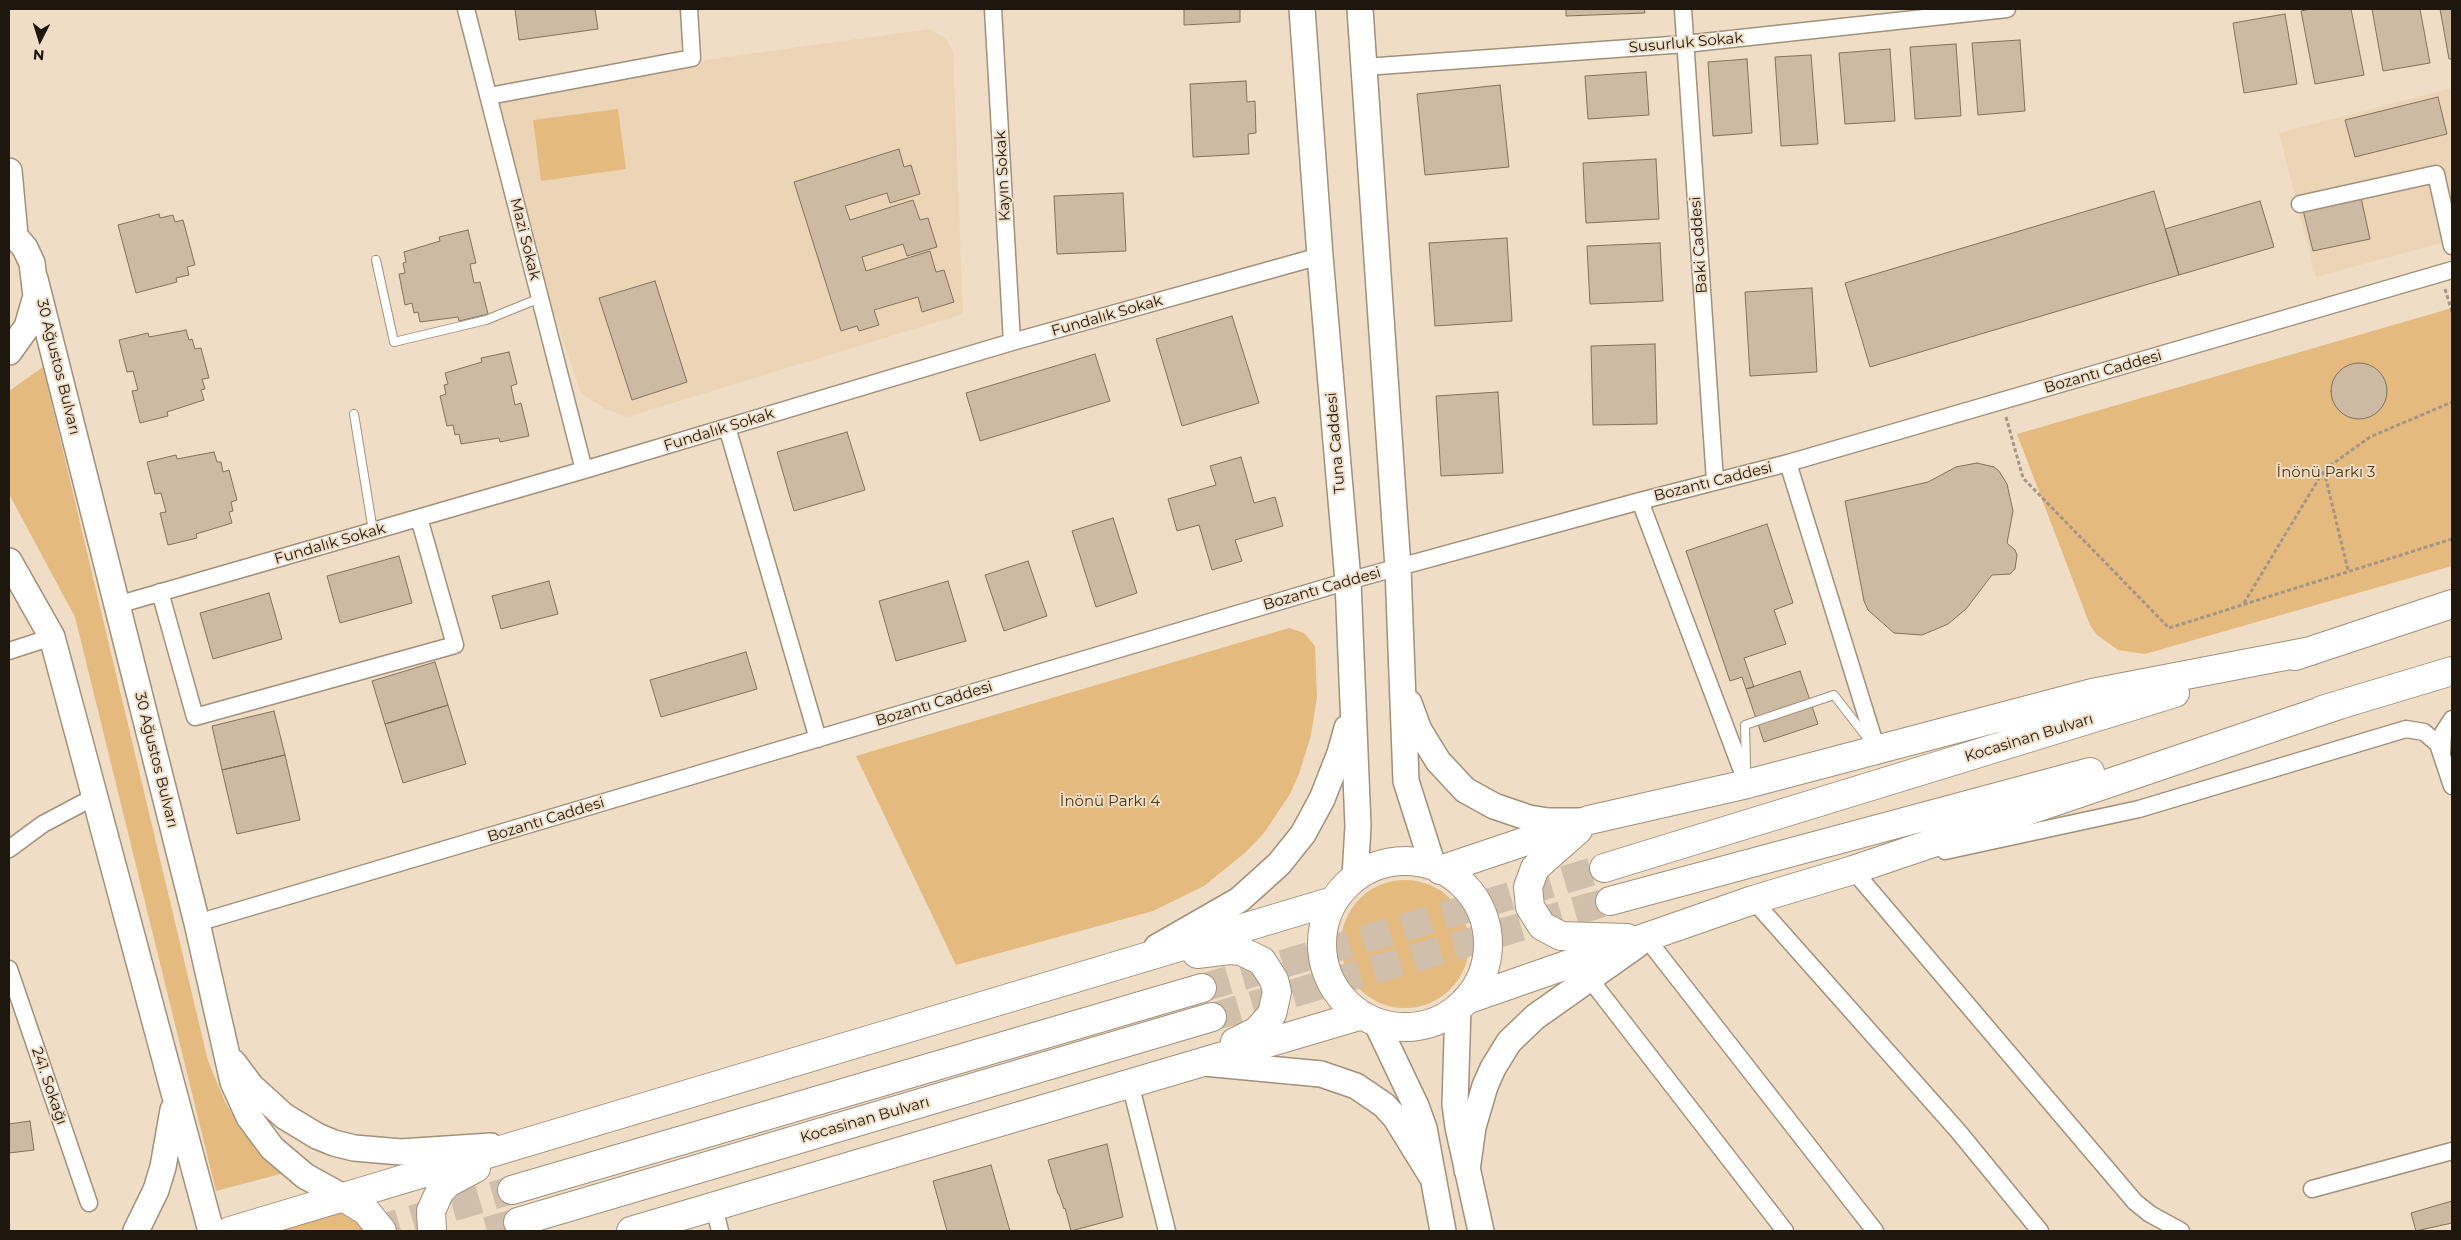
<!DOCTYPE html>
<html>
<head>
<meta charset="utf-8">
<style>
	body { margin:0 }
	#map { position:relative; width:2461px; height:1240px; overflow:hidden; background:#efddc6; font-family:Montserrat,sans-serif }
	canvas { display:block }
	.frame { position:absolute; inset:0; border:10px solid #1d170e; pointer-events:none }
	.north { position:absolute; left:15px; top:15px; width:50px; height:50px; -webkit-text-stroke:4px #efddc6; paint-order:stroke; rotate:185deg; font-size:14px; font-weight:700; line-height:20px; text-align:center; color:#1d170e }
	.north::after { content:''; display:block; margin:auto; width:18px; height:22px; background:#1d170e; clip-path:polygon(50% 0,100% 100%,50% 72%,0 100%) }
</style>
</head>
<body>
<div id="map">
<canvas width="2461" height="1240"></canvas>
<div class="frame"></div>
<div class="north">N</div>
</div>
<script>
const context = document.querySelector('canvas').getContext('2d');
context.lineJoin = 'round';
function fill(path, color) { context.fillStyle = color; context.fill(path, 'evenodd'); }
const toPath = rows => new Path2D(rows.map(r => 'M' + r).join(''));
function trace(path, color, width, dash) { context.strokeStyle = color; context.lineWidth = width; context.lineCap = dash ? 'butt' : 'round'; context.setLineDash(dash || []); context.stroke(path); }
function drawText(font, color, halo, rows, align = 'center') {
  context.font = font + ' Montserrat,sans-serif'; context.lineWidth = 4; context.setLineDash([]); context.textBaseline = 'middle'; context.strokeStyle = halo; context.fillStyle = color; for (const [text, x, y, turn = 0] of rows) {
    context.save(); context.translate(x, y); context.rotate((+turn || 0) * Math.PI / 180); context.textAlign = isNaN(turn) ? turn : align; if (halo) context.strokeText(text, 0, 0); context.fillText(text, 0, 0); context.restore();
  }
}
const built = toPath([
	[930,29,946,39,953,51,963,314,627,417,606,409,581,394,502,159,495,107,524,85],
	[2452,88,2452,240,2316,277,2279,133]
]);
const green = toPath([
	[618,109,626,169,541,181,533,120],
	[2452,308,2452,566,2145,654,2118,650,2097,635,2090,625,2017,434],
	[43,367,208,1061,225,1102,236,1120,249,1136,288,1172,216,1191,75,617,9,494,9,391],
	[1289,628,1304,633,1315,646,1317,697,1311,735,1299,774,1290,794,1264,833,1246,852,1204,886,1153,911,956,965,856,756],
	'1341 944a64 64 0 1 1 128 0a64 64 0 1 1-128 0Z',
	[349,1210,365,1231,248,1231]
]);
const building = toPath([
	[515,9,595,9,598,29,519,40,515,9],
	[1184,9,1240,9,1240,22,1184,25,1184,9],
	[1566,9,1644,9,1645,13,1566,16,1566,9],
	[2311,9,2351,9,2364,75,2315,84,2301,11,2311,9],
	[2372,9,2420,9,2430,63,2383,71,2372,9],
	[2440,9,2452,9,2452,59,2449,59,2440,9],
	[2285,14,2297,84,2244,93,2233,23,2285,14],
	[2020,40,2025,111,1978,115,1972,43,2020,40],
	[1956,44,1961,116,1915,119,1910,47,1956,44],
	[1890,49,1895,121,1845,124,1839,53,1890,49],
	[1811,55,1818,144,1781,146,1775,57,1811,55],
	[1747,59,1752,133,1713,136,1708,62,1747,59],
	[1646,72,1649,115,1588,119,1585,76,1646,72],
	[1246,81,1247,102,1255,101,1256,133,1248,134,1249,154,1193,157,1190,84,1246,81],
	[1500,85,1509,167,1425,175,1417,94,1500,85],
	[2438,97,2447,134,2355,157,2345,120,2438,97],
	[899,149,904,167,911,165,920,194,890,203,887,193,845,206,850,220,913,200,920,220,928,218,937,247,907,256,903,244,862,257,866,271,930,251,936,272,944,270,954,302,922,312,918,297,874,310,879,325,859,331,857,326,841,331,794,182,899,149],
	[1656,159,1659,219,1586,223,1583,163,1656,159],
	[2154,191,2179,275,1870,367,1845,283,2154,191],
	[1123,193,1126,251,1057,254,1054,196,1123,193],
	[2360,193,2370,239,2313,251,2302,206,2360,193],
	[2260,201,2274,247,2179,275,2165,229,2260,201],
	[159,214,160,218,173,215,175,222,183,220,195,265,187,267,189,275,176,278,177,282,136,293,118,225,159,214],
	[468,230,476,263,470,264,474,283,480,282,488,314,459,321,458,317,420,322,418,312,414,313,412,303,405,305,399,274,405,273,403,263,406,262,404,252,440,241,439,237,468,230],
	[1507,238,1512,321,1435,326,1429,243,1507,238],
	[1660,243,1663,301,1590,304,1587,246,1660,243],
	[655,281,687,382,632,400,599,298,655,281],
	[1812,288,1817,372,1750,376,1745,292,1812,288],
	[1232,316,1259,403,1182,426,1156,339,1232,316],
	[186,330,189,340,192,339,195,349,201,348,209,378,202,379,205,389,201,390,204,400,167,412,168,416,140,423,132,391,138,390,133,371,127,372,119,340,148,333,149,337,186,330],
	[1655,344,1657,424,1593,425,1591,346,1655,344],
	[509,352,517,384,511,386,515,405,521,403,529,436,500,442,499,438,461,444,459,434,455,435,453,425,447,426,440,396,446,394,444,385,448,384,445,373,482,362,481,358,509,352],
	[1095,354,1110,401,980,441,966,393,1095,354],
	'2331 391a28 28 0 1 1 56 0a28 28 0 1 1-56 0Z',
	[1498,392,1503,473,1441,476,1436,396,1498,392],
	[847,432,865,490,794,511,777,452,847,432],
	[214,452,217,462,221,462,223,472,229,470,237,500,231,502,233,511,229,512,232,523,196,534,197,538,168,545,160,513,166,512,161,493,155,494,147,462,176,455,177,459,214,452],
	[1241,457,1254,503,1275,497,1283,526,1235,540,1242,561,1212,570,1199,525,1177,531,1168,499,1216,485,1210,466,1241,457],
	[1977,463,1994,467,1999,471,2007,484,2013,511,2007,543,2015,550,2017,555,2015,569,2010,574,1992,575,1966,609,1948,624,1922,635,1894,633,1868,610,1864,601,1845,501,1928,482,1956,467,1977,463],
	[1113,518,1137,593,1096,607,1072,531,1113,518],
	[1767,524,1793,603,1774,610,1786,644,1744,658,1754,687,1746,689,1742,677,1730,681,1686,551,1767,524],
	[399,556,412,603,340,623,327,576,399,556],
	[1028,561,1047,616,1004,631,985,575,1028,561],
	[549,581,558,614,501,629,492,596,549,581],
	[948,581,966,641,896,661,879,601,948,581],
	[269,593,282,639,213,659,200,613,269,593],
	[746,652,757,689,661,717,650,680,746,652],
	[435,662,448,705,385,724,372,681,435,662],
	[1800,671,1818,724,1764,742,1746,689,1800,671],
	[448,705,466,764,403,783,385,724,448,705],
	[274,711,285,755,222,770,212,726,274,711],
	[285,755,300,820,237,834,222,770,285,755],
	[30,1121,34,1150,9,1153,9,1124,30,1121],
	[1107,1144,1123,1217,1071,1231,1065,1208,1064,1209,1059,1194,1058,1194,1048,1160,1107,1144],
	[991,1165,1010,1231,947,1231,933,1181,991,1165],
	[2452,1201,2452,1223,2416,1231,2411,1213,2452,1201]
]);
const highwayTunnel = toPath([
	[1202,988,1604,868],
	[1212,1017,1610,901],
	[372,1231,512,1190],
	[487,1231,518,1222]
]);
const path = toPath([
	[2445,289,2452,312],
	[2006,417,2023,478,2169,628,2452,539],
	[2324,471,2348,570],
	[2244,603,2324,470,2370,437,2452,402]
]);
const lane = toPath([
	[376,260,394,342,486,320,540,298],
	[354,414,373,531],
	[1746,767,1745,725,1834,695,1868,739]
]);
const street = toPath([
	[466,9,584,470],
	[993,9,1012,342],
	[1683,9,1715,481],
	[1365,67,1685,44,2007,9],
	[489,96,692,58,689,9],
	[2300,204,2436,174,2452,246],
	[727,427,818,739],
	[1788,463,1877,750],
	[1640,501,1747,784],
	[160,592,195,717,455,645,419,518],
	[117,605,584,470,1012,342,1320,256],
	[9,651,52,637],
	[2442,752,2443,733,2452,719],
	[9,849,43,824,94,797],
	[1945,851,2139,809,2406,729,2424,732,2438,744,2452,786],
	[1860,869,1853,870,2135,1202,2150,1214,2181,1231],
	[1753,900,1958,1131,2040,1231],
	[197,923,1348,581,1640,501,1788,463,2452,270],
	[1647,939,1875,1231],
	[9,969,89,1203],
	[1589,978,1785,1231],
	[1130,1083,1167,1231],
	[2312,1189,2452,1151],
	[714,1207,720,1231]
]);
const primary = toPath([
	[1302,9,1320,256,1348,581,1358,826,1355,877],
	[1360,9,1398,568,1406,781,1433,866],
	[9,171,15,235],
	[9,229,25,248,32,263,36,296,27,327,9,352],
	[35,279,197,923,233,1082,249,1117,272,1148,305,1176,343,1197],
	[9,561,52,637,211,1231],
	[1409,703,1419,730,1438,761,1465,790,1494,806,1529,818,1548,821,1579,821],
	[1157,947,1239,900,1279,864,1303,834,1322,799,1340,753,1347,728],
	[1458,1007,1455,1104,1458,1127,1481,1231],
	[1376,1022,1416,1106,1424,1128,1443,1231],
	[233,1062,251,1086,284,1116,317,1136,334,1143,354,1148,401,1152,491,1146],
	[1204,1063,1321,1074,1356,1086,1384,1105,1395,1117,1432,1177],
	[1467,1170,1473,1127,1485,1086,1493,1068,1509,1042,1535,1017,1637,945],
	[136,1231,156,1190,163,1167,173,1110]
]);
const highway = toPath([
	[2295,656,2452,604],
	[2322,710,2452,671],
	[1578,830,1535,868,1528,887,1530,907,1542,926,1561,936,1627,938],
	'1322 944a83 83 0 1 1 166 0a83 83 0 1 1-166 0Z',
	[1604,868,2175,693],
	[1440,870,1589,820,1747,784,2092,693,2311,651],
	[1610,901,2090,772],
	[1197,954,1230,950,1241,951,1262,961,1274,980,1277,992,1272,1014,1257,1031,1235,1042],
	[1466,1000,1753,900,1853,870,2339,705],
	[512,1190,1202,988],
	[343,1197,366,1211,382,1231],
	[518,1222,1212,1017],
	[230,1231,1333,901],
	[432,1231,431,1211,440,1191,448,1183,476,1168],
	[631,1231,1362,1015]
]);
const streetNames = [
	["Susurluk Sokak",1686,43,-5],
	["Kayın Sokak",1003,176,-93],
	["Mazi Sokak",525,239,76],
	["Baki Caddesi",1699,245,-94],
	["Fundalık Sokak",1107,316,-16],
	["30 Ağustos Bulvarı",58,367,76],
	["Bozantı Caddesi",2103,372,-16],
	["Fundalık Sokak",719,430,-17],
	["Tuna Caddesi",1336,443,-95],
	["Bozantı Caddesi",1713,482,-14],
	["Fundalık Sokak",330,544,-16],
	["Bozantı Caddesi",1322,589,-16],
	["Bozantı Caddesi",934,704,-17],
	["Kocasinan Bulvarı",2029,738,-17],
	["30 Ağustos Bulvarı",156,760,76],
	["Bozantı Caddesi",546,820,-17],
	["241. Sokağı",49,1086,71],
	["Kocasinan Bulvarı",865,1120,-16]
];
const parkNames = [
	["İnönü Parkı 3",2326,473],
	["İnönü Parkı 4",1110,802]
];
fill(built, '#ecd5b7');
fill(green, '#e5ba7f');
fill(building, '#ccbaa3');
trace(building, '#82725c', 1);
trace(highwayTunnel, '#d0bfaa', 28, [28, 14]);
trace(lane, '#a1907a', 10);
trace(street, '#a1907a', 19);
trace(primary, '#a1907a', 28);
trace(highway, '#a1907a', 30);
trace(path, '#a49684', 3, [4, 2.5]);
trace(lane, '#fff', 8);
trace(street, '#fff', 16);
trace(primary, '#fff', 25);
trace(highway, '#fff', 28);
drawText('15px', '#1d170e', '#efddc6', streetNames);
drawText('15px', '#4f3712', '#efddc6', parkNames);
</script>
</body>
</html>
